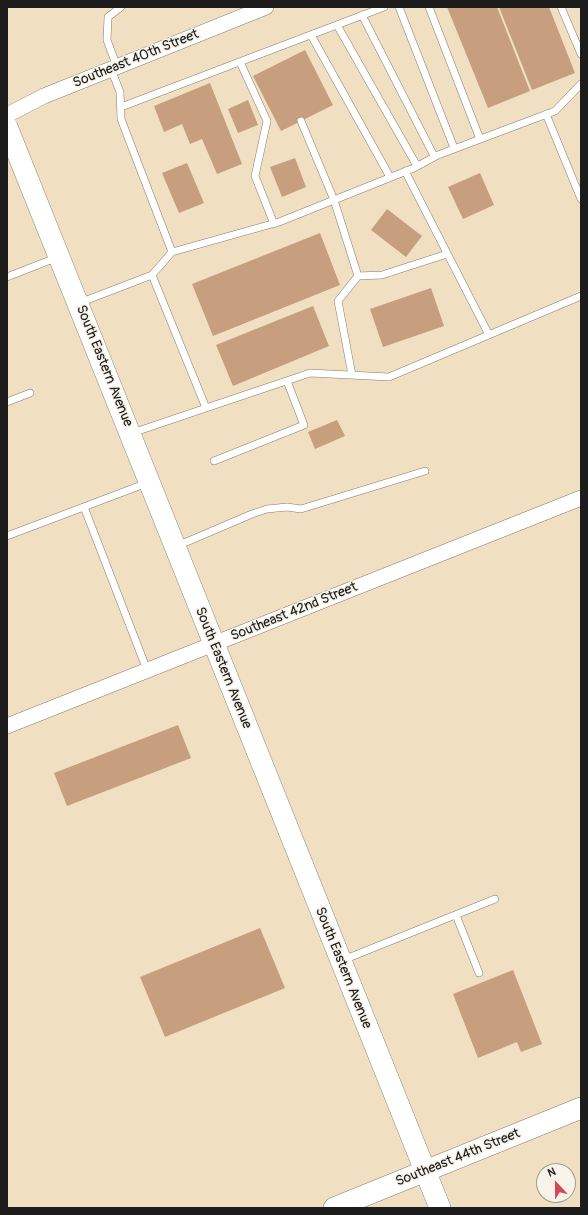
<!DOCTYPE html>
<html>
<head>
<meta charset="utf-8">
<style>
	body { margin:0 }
	#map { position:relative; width:588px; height:1215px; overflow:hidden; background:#f1dfc1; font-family:Pangolin,sans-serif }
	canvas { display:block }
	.frame { position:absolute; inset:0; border:8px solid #1c1c1c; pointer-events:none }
	.north { position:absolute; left:536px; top:1163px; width:40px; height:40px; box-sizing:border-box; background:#f7f3e8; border:1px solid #9f9d96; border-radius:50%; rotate:338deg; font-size:11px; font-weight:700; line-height:16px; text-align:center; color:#1c1c1c }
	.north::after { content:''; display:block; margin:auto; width:14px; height:18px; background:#d1495b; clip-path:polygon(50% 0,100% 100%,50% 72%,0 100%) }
</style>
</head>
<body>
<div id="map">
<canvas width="588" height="1215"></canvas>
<div class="frame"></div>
<div class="north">N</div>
</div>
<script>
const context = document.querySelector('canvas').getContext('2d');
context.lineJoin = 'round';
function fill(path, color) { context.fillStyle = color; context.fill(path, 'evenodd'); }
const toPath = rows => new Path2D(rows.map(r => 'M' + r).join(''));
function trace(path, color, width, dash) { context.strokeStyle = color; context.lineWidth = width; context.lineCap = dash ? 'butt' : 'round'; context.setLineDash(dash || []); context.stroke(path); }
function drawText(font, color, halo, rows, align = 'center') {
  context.font = font + ' Pangolin,sans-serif'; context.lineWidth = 3; context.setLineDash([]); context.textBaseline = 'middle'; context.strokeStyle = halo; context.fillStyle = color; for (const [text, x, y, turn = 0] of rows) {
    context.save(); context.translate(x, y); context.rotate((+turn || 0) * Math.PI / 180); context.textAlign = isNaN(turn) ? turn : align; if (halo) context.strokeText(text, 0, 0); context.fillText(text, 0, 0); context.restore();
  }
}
const building = toPath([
	[447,7,497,7,530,91,488,108],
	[499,7,549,7,575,73,532,90],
	[305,50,333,105,281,131,253,76],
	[210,83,242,164,217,174,202,139,190,144,182,124,164,132,154,106],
	[248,100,258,125,238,133,228,109],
	[295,158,306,187,282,197,270,167],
	[187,163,204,203,179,213,162,173],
	[480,173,494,205,463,219,448,187],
	[387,209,422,236,406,257,371,230],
	[320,233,340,285,213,336,192,284],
	[431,288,444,326,383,347,370,309],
	[313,306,329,346,233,386,216,345],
	[337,420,345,436,315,449,308,432],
	[178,725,191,758,67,806,54,773],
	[260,928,285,988,165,1037,140,977],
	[513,970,542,1044,521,1052,517,1042,478,1058,453,994]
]);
const lane = toPath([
	[399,7,454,148],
	[429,7,480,139],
	[561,7,581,54],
	[362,15,434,156],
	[337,25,417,166],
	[311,35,390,177],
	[240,62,267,121,255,176,274,224],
	[117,67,107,40,108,17,121,7],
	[111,69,120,92,121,119,172,252,152,275],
	[121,107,384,7],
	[546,114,581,199],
	[301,121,334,200,358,276],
	[405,171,489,335],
	[172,252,279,222,414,168,438,155,555,111,581,84],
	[7,277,58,257],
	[79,303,152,275,206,408,132,433],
	[352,375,338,301,358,276,382,275,447,254],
	[7,402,30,393],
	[206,408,310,373,389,377,581,296],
	[214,461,304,425,287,381],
	[84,507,147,670],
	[7,536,147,483],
	[177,546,252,514,267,509,287,507,301,509,425,471],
	[456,915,479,973],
	[343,960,495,899]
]);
const street = toPath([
	[7,115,44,96,266,7],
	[7,726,581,498]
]);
const secondary = toPath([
	[7,127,440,1208],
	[334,1208,581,1108]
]);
const streetNames = [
	["Southeast 40th Street",136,59,-22],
	["South Eastern Avenue",104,366,68],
	["Southeast 42nd Street",294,612,-22],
	["South Eastern Avenue",223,668,68],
	["South Eastern Avenue",343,968,68],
	["Southeast 44th Street",458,1158,-22]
];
fill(building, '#c79e7e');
trace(lane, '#867e6e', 8);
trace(street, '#867e6e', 16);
trace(secondary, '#867e6e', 22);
trace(lane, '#fff', 7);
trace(street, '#fff', 15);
trace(secondary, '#fff', 21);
drawText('14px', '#1c1c1c', '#f7f3e8', streetNames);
</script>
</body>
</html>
